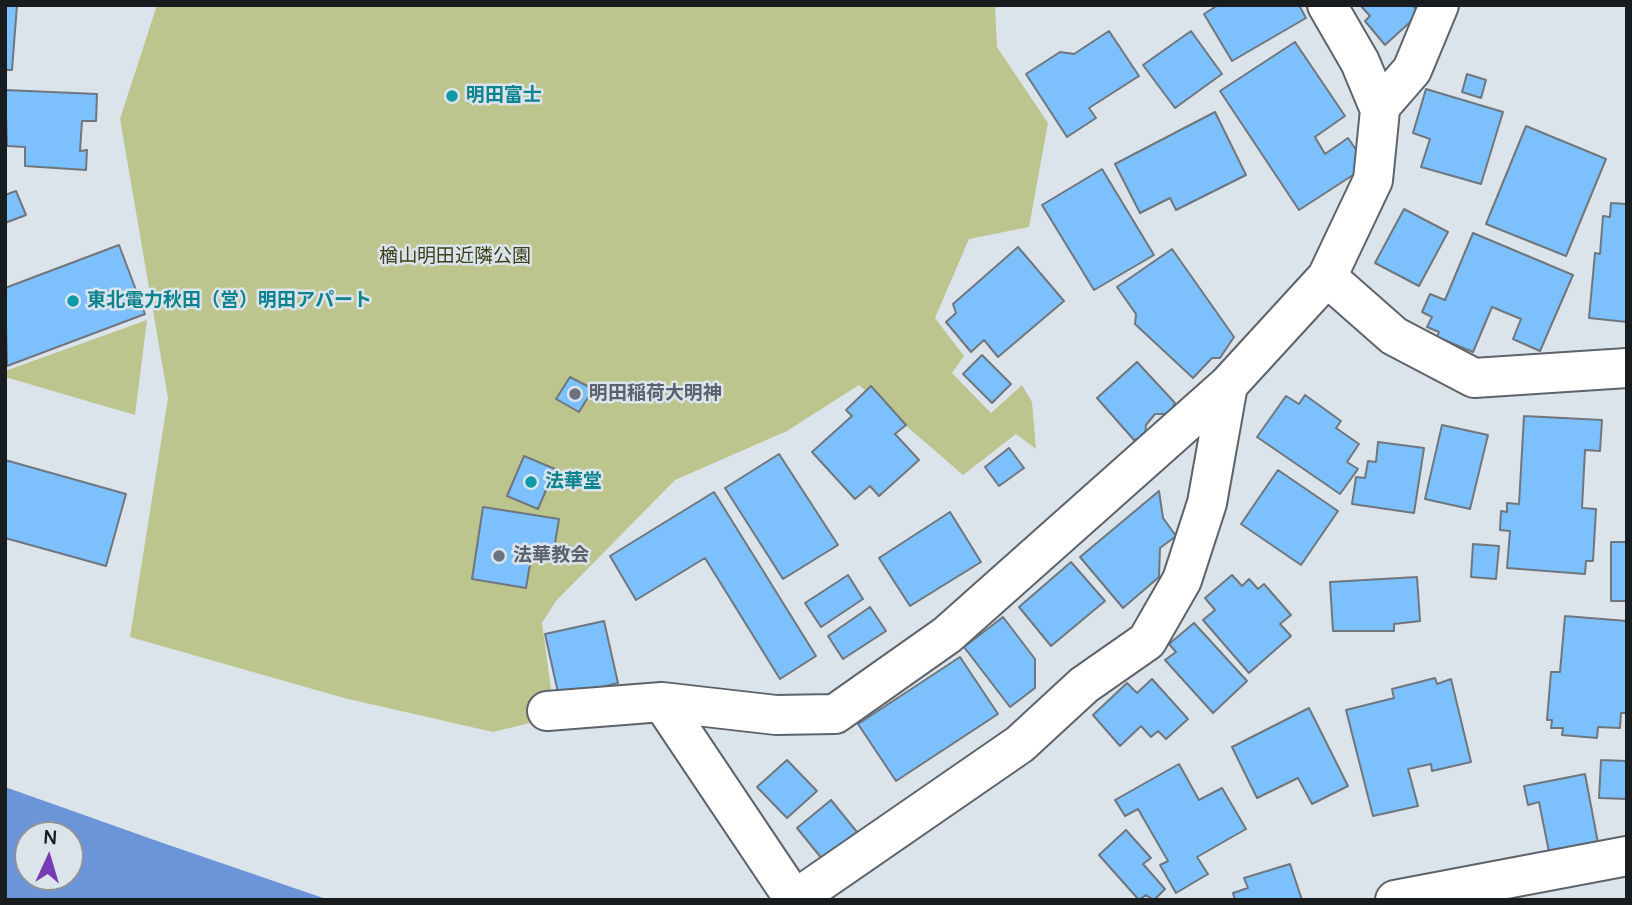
<!DOCTYPE html>
<html>
<head>
<meta charset="utf-8">
<style>
	body { margin:0 }
	#map { position:relative; width:1632px; height:905px; overflow:hidden; background:#dce4eb; font-family:Manrope,sans-serif }
	canvas { display:block }
	.frame { position:absolute; inset:0; border:7px solid #191c1f; pointer-events:none }
	.north { position:absolute; left:14px; top:821px; width:70px; height:70px; box-sizing:border-box; background:#dce4eb; border:2px solid #8e9499; border-radius:50%; rotate:4deg; font-size:19px; font-weight:700; line-height:28px; text-align:center; color:#191c1f }
	.north::after { content:''; display:block; margin:auto; width:24px; height:32px; background:#773cb1; clip-path:polygon(50% 0,100% 100%,50% 72%,0 100%) }
</style>
</head>
<body>
<div id="map">
<canvas width="1632" height="905"></canvas>
<div class="frame"></div>
<div class="north">N</div>
</div>
<script>
const context = document.querySelector('canvas').getContext('2d');
context.lineJoin = 'round';
function fill(path, color) { context.fillStyle = color; context.fill(path, 'evenodd'); }
const toPath = rows => new Path2D(rows.map(r => 'M' + r).join(''));
function trace(path, color, width, dash) { context.strokeStyle = color; context.lineWidth = width; context.lineCap = dash ? 'butt' : 'round'; context.setLineDash(dash || []); context.stroke(path); }
function drawText(font, color, halo, rows, align = 'center') {
  context.font = font + ' Manrope,"Noto Sans JP",sans-serif'; context.lineWidth = 5; context.setLineDash([]); context.textBaseline = 'middle'; context.strokeStyle = halo; context.fillStyle = color; for (const [text, x, y, turn = 0] of rows) {
    context.save(); context.translate(x, y); context.rotate((+turn || 0) * Math.PI / 180); context.textAlign = isNaN(turn) ? turn : align; if (halo) context.strokeText(text, 0, 0); context.fillText(text, 0, 0); context.restore();
  }
}
const green = toPath([
	[157,5,995,5,997,47,1048,123,1029,227,969,239,935,318,964,356,952,373,991,413,1022,385,1032,402,1036,449,1016,434,963,475,859,385,787,431,675,480,556,601,542,623,554,711,538,721,493,732,344,698,130,637,168,398,120,119],
	[147,320,135,415,5,377,5,371]
]);
const water = toPath([
	[5,787,160,842,329,900,5,900],
	[28,835,70,835,70,877,28,877]
]);
const building = toPath([
	[5,5,17,5,12,70,5,70,5,5],
	[1218,5,1299,5,1306,18,1232,61,1204,14,1218,5],
	[1360,5,1412,5,1420,13,1385,45,1365,21,1370,16,1360,5],
	[1109,31,1139,76,1089,108,1096,118,1067,137,1026,74,1060,52,1074,54,1109,31],
	[1191,31,1222,74,1175,108,1143,65,1191,31],
	[1295,42,1345,116,1315,137,1325,154,1348,138,1367,166,1299,210,1220,91,1295,42],
	[1467,74,1486,80,1481,98,1462,92,1467,74],
	[1426,89,1503,112,1481,184,1421,167,1430,139,1413,133,1426,89],
	[5,90,97,94,96,121,82,121,80,151,87,150,86,170,25,166,25,147,7,146,5,90],
	[1215,112,1246,175,1176,210,1170,198,1140,213,1115,164,1215,112],
	[1526,126,1606,159,1566,256,1486,224,1526,126],
	[1102,169,1154,255,1094,290,1042,205,1102,169],
	[16,191,26,215,5,223,5,195,16,191],
	[1611,203,1627,204,1627,322,1589,318,1595,253,1600,254,1603,216,1610,217,1611,203],
	[1404,209,1448,232,1419,286,1375,263,1404,209],
	[1473,233,1573,275,1540,351,1513,339,1521,319,1492,307,1473,352,1437,337,1439,332,1427,327,1432,317,1422,312,1430,294,1445,300,1473,233],
	[119,245,145,314,7,366,5,288,119,245],
	[1018,247,1064,301,998,357,984,340,971,352,946,322,956,313,953,304,1018,247],
	[1172,249,1234,337,1220,358,1212,358,1193,378,1135,324,1136,314,1117,287,1172,249],
	[982,355,1011,384,992,403,963,374,982,355],
	[1137,362,1175,403,1169,414,1155,414,1146,425,1145,436,1134,440,1097,398,1137,362],
	[570,377,593,389,579,412,556,399,570,377],
	[871,386,906,425,895,434,919,460,879,496,870,486,855,499,812,452,852,416,846,410,871,386],
	[1305,395,1341,421,1336,428,1359,444,1347,462,1358,469,1340,494,1257,437,1286,396,1299,404,1305,395],
	[1524,416,1602,420,1600,451,1585,450,1582,508,1596,509,1593,561,1586,561,1585,574,1507,568,1510,531,1500,530,1501,511,1507,512,1507,503,1519,504,1524,416],
	[1442,425,1488,435,1470,509,1425,499,1442,425],
	[1378,442,1424,448,1414,513,1352,504,1356,477,1365,478,1368,461,1376,462,1378,442],
	[1009,448,1024,468,999,486,985,467,1009,448],
	[779,454,838,545,783,579,725,488,779,454],
	[524,456,555,469,538,509,507,496,524,456],
	[5,460,126,494,106,566,5,538,5,460],
	[1278,470,1338,511,1301,565,1241,524,1278,470],
	[1159,491,1163,518,1176,536,1160,548,1159,577,1123,608,1080,557,1159,491],
	[714,492,816,656,780,679,705,558,636,600,610,556,714,492],
	[483,507,559,519,553,555,532,552,526,588,472,579,483,507],
	[950,512,981,562,910,606,879,558,950,512],
	[1611,542,1627,542,1627,601,1611,601,1611,542],
	[1473,544,1499,546,1496,579,1471,577,1473,544],
	[1071,562,1105,601,1051,646,1019,607,1071,562],
	[848,575,863,599,821,627,805,603,848,575],
	[1232,575,1242,586,1249,579,1258,589,1264,584,1291,615,1280,624,1291,636,1249,673,1203,620,1215,610,1205,598,1232,575],
	[1417,577,1420,621,1394,624,1394,631,1333,631,1330,582,1417,577],
	[870,607,886,631,843,659,828,636,870,607],
	[1565,616,1627,621,1627,713,1621,713,1620,728,1598,727,1597,738,1562,735,1563,728,1551,728,1552,720,1547,720,1551,672,1560,672,1565,616],
	[1003,617,1035,659,1035,688,1010,707,964,647,1003,617],
	[604,621,618,683,559,697,545,634,604,621],
	[1194,623,1247,681,1213,713,1165,660,1176,652,1169,644,1194,623],
	[960,657,998,714,896,781,858,724,960,657],
	[1435,678,1437,684,1451,679,1471,762,1432,771,1431,764,1408,769,1418,806,1373,816,1346,710,1394,698,1392,689,1435,678],
	[1152,679,1188,719,1166,739,1158,731,1151,737,1141,726,1120,746,1093,715,1127,683,1137,693,1152,679],
	[1309,708,1348,786,1312,804,1298,778,1257,798,1232,747,1309,708],
	[787,760,817,791,787,818,757,787,787,760],
	[1601,760,1627,761,1627,799,1599,798,1601,760],
	[1179,764,1199,800,1222,788,1246,829,1197,857,1208,874,1176,893,1160,865,1168,861,1138,809,1125,816,1115,800,1179,764],
	[1585,774,1598,843,1549,852,1539,802,1528,805,1524,786,1585,774],
	[831,800,857,832,823,860,797,828,831,800],
	[1126,830,1151,858,1143,864,1165,889,1154,900,1146,895,1139,900,1099,855,1126,830],
	[1290,864,1302,900,1235,900,1233,893,1248,888,1244,878,1290,864]
]);
const minor = toPath([
	[1379,108,1412,70,1439,5],
	[1327,277,1394,336,1474,378,1627,368],
	[662,702,794,899],
	[547,711,662,702,776,715,835,714,947,635,1228,385,1327,277,1373,180,1380,110,1360,62,1327,5],
	[794,900,1020,744,1084,685,1147,641,1182,580,1207,503,1228,385],
	[1395,900,1627,856]
]);
const markers = [
	[452,96,7,"#0f9aa8"],
	[73,301,7,"#0f9aa8"],
	[575,394,7,"#6b7280"],
	[531,482,7,"#0f9aa8"],
	[499,556,7,"#6b7280"]
];
const cultureNames = [
	["明田富士",466,96],
	["東北電力秋田（営）明田アパート",87,301],
	["法華堂",545,482]
];
const parkNames = [
	["楢山明田近隣公園",455,257]
];
const worshipNames = [
	["明田稲荷大明神",589,394],
	["法華教会",513,556]
];
fill(green, '#bdc58e');
fill(water, '#6c94d8');
fill(building, '#7cc1fe');
trace(building, '#6f767d', 2);
trace(minor, '#5d636a', 42);
trace(minor, '#fff', 38);
for (const [x, y, r, color] of markers) { const dot = new Path2D(); dot.arc(x, y, r, 0, 2 * Math.PI); context.fillStyle = color; context.fill(dot); trace(dot, '#dce4eb', 2.5); }
drawText('bold 19px', '#0d838f', '#dce4eb', cultureNames, 'left');
drawText('19px', '#3b3f1a', '#dce4eb', parkNames);
drawText('bold 19px', '#5b616d', '#dce4eb', worshipNames, 'left');
</script>
</body>
</html>
